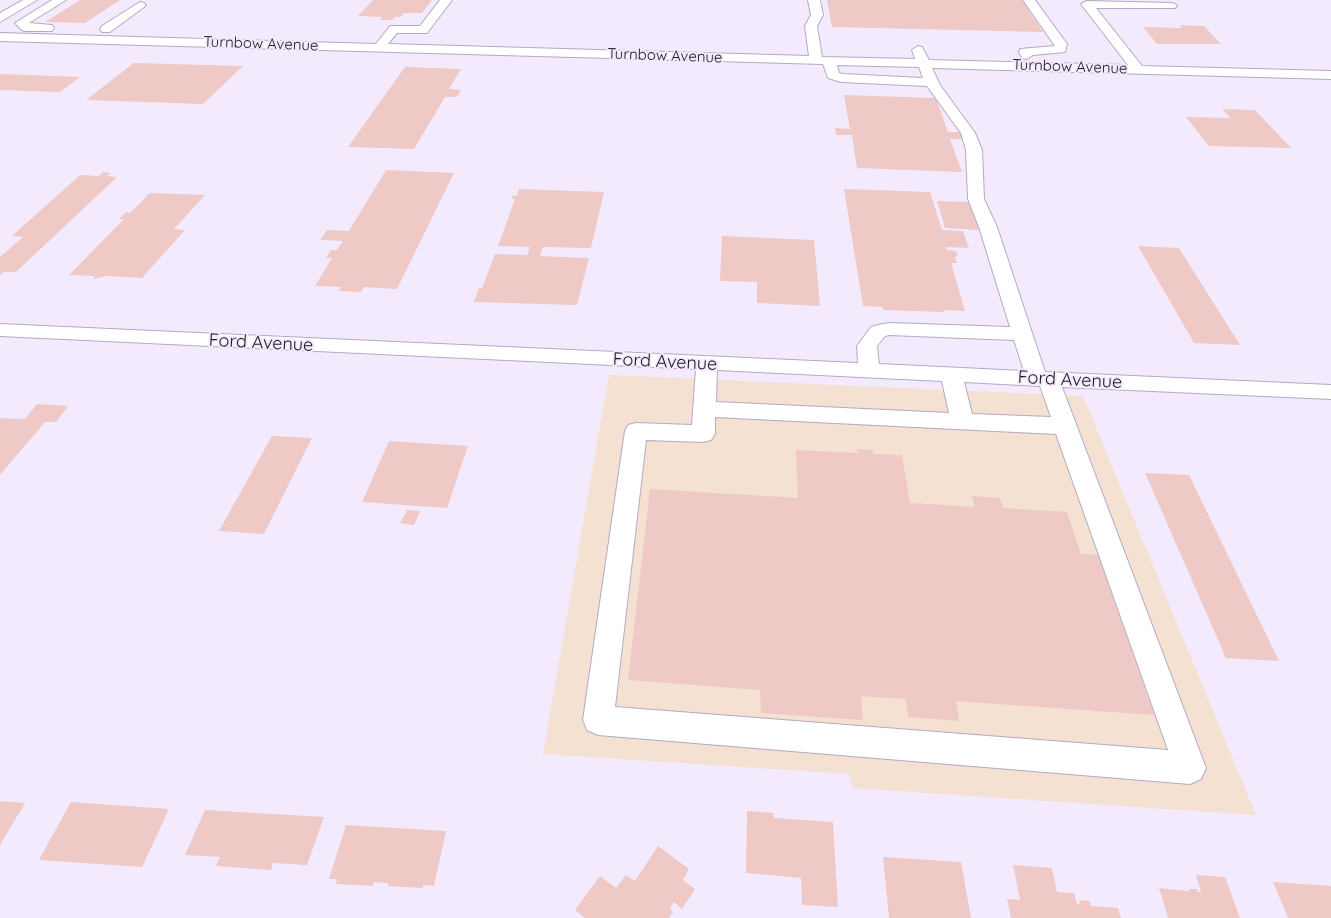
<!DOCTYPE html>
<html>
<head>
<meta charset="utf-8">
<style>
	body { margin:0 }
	canvas { display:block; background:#f3ebfd }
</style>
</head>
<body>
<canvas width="1331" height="918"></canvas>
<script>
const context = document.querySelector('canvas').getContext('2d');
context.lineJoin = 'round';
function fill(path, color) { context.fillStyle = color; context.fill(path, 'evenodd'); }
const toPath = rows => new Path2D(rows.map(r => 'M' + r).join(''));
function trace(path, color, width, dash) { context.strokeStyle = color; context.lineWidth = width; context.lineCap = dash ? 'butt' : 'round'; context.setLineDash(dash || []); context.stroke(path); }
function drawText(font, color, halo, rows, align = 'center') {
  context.font = font + ' Quicksand,sans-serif'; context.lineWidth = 4; context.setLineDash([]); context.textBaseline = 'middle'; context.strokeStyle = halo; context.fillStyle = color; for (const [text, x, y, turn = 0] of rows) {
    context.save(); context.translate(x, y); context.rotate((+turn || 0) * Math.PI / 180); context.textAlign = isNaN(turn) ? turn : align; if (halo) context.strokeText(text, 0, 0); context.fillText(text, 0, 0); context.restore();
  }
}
const industrial = toPath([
	[609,375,1083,396,1256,815,852,788,850,774,543,754]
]);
const building = toPath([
	[80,0,120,0,85,23,45,22],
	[373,0,432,0,422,13,404,13,401,17,395,17,392,20,380,20,382,17,358,16],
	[827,0,1022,0,1043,32,832,27],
	[1180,25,1204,26,1221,44,1157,44,1143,27,1182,28],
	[134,63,243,66,203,104,86,100],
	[405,67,461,69,449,89,461,90,457,97,445,97,414,149,348,147],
	[0,74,80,77,60,92,0,90],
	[844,95,936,98,948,132,963,132,966,139,950,139,962,172,857,168,852,135,836,135,835,128,850,129],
	[1222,109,1255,110,1291,148,1209,146,1186,117,1231,118],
	[386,170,454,173,397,289,364,287,361,292,339,291,341,287,315,286,332,258,326,258,331,250,337,250,343,241,320,240,327,230,349,231],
	[103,172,111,173,107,176,117,177,16,272,4,272,0,275,0,257,23,237,12,236,80,175,99,176],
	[519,189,604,192,591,248,543,247,540,256,589,258,577,305,474,302,479,288,482,288,495,254,527,255,530,247,498,246,515,199,511,199,512,196,517,196],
	[844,189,930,192,942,230,963,231,969,248,946,247,947,250,956,251,958,257,955,256,957,263,951,263,965,311,943,310,944,312,883,310,883,307,863,306],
	[150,193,205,195,174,229,185,230,142,278,106,276,94,279,94,276,69,275,124,219,119,219,126,212,130,213],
	[937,201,970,202,979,230,945,228],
	[722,236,814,240,820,306,757,303,757,282,720,281],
	[1138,246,1179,248,1240,345,1194,343],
	[37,404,68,406,56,422,45,422,0,475,0,418,25,419],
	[272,436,312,438,264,534,219,531],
	[389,441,468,446,447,508,362,502],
	[857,449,873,450,873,454,902,455,910,503,975,507,972,496,1000,498,1003,508,1067,512,1081,554,1098,555,1154,715,956,701,959,721,908,717,906,699,861,696,863,720,761,713,760,690,628,680,650,489,798,498,796,450,858,453],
	[1145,473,1189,475,1279,661,1226,658],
	[407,510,420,511,414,525,400,523],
	[0,801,25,803,0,845],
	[71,802,169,809,142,867,39,860],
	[205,810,324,817,307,865,273,863,271,870,216,866,220,857,185,855],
	[747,811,773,813,774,818,833,822,838,907,802,905,801,878,746,873],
	[346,825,446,831,434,886,423,885,423,888,388,886,388,883,374,882,373,886,336,884,337,879,329,879],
	[658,846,689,869,683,880,695,889,682,909,674,902,670,909,673,912,669,918,585,918,575,910,600,876,616,888,626,875,635,881],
	[883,857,961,862,971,918,889,918],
	[1013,865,1052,868,1057,892,1074,893,1077,904,1080,905,1079,900,1090,901,1091,906,1118,908,1121,918,1011,918,1007,899,1020,900],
	[1196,875,1225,877,1240,918,1168,918,1159,888,1189,891,1189,889,1197,889,1198,892,1201,892],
	[1273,882,1331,886,1331,918,1288,918]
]);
const minor = toPath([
	[23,0,37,0,0,22,0,13,23,0],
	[52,0,66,0,29,23,52,25,54,28,52,31,26,31,22,30,15,23,52,0],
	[440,0,452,0,427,33,397,33,388,44,809,56,805,26,811,15,808,0,820,0,823,15,817,26,822,57,915,59,912,50,918,46,922,47,929,60,1128,65,1081,4,1087,1,1171,3,1175,4,1177,6,1175,8,1096,8,1142,66,1331,71,1331,79,932,68,940,85,975,133,982,150,984,199,997,227,1045,372,1331,385,1331,399,1062,387,1206,768,1201,779,1190,784,598,735,587,730,583,720,625,431,628,425,636,423,692,425,696,369,0,336,0,324,858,363,857,346,871,327,878,325,889,323,1010,327,979,227,968,199,966,150,961,133,927,86,841,82,828,78,823,64,0,41,0,33,376,44,390,26,420,26,440,0],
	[837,65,919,67,923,78,843,74,839,73,837,65],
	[889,335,1014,340,1024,371,879,364,877,346,885,336,889,335],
	[717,370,942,381,949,413,716,402,717,370],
	[964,382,1040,386,1051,417,972,414,964,382],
	[715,417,1056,434,1168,750,615,707,646,440,703,442,711,440,715,434,715,417],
	[1023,0,1035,0,1067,44,1065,52,1033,55,1027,59,1022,58,1019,52,1020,49,1055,46,1023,0],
	[140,2,144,3,146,5,144,7,110,32,102,32,100,29,102,26,140,2]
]);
const farStreetnames = [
	["Turnbow Avenue",261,44,2],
	["Turnbow Avenue",665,56,2],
	["Turnbow Avenue",1070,67,2]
];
const streetNames = [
	["Ford Avenue",261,343,3],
	["Ford Avenue",665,362,3],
	["Ford Avenue",1070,380,3]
];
fill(industrial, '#f4e1d1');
fill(building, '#eec9c6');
trace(minor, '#b4a9c5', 2);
fill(minor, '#fff');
drawText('15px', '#1a1620', '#f3ebfd', farStreetnames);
drawText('18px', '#1a1620', '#f3ebfd', streetNames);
</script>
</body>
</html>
